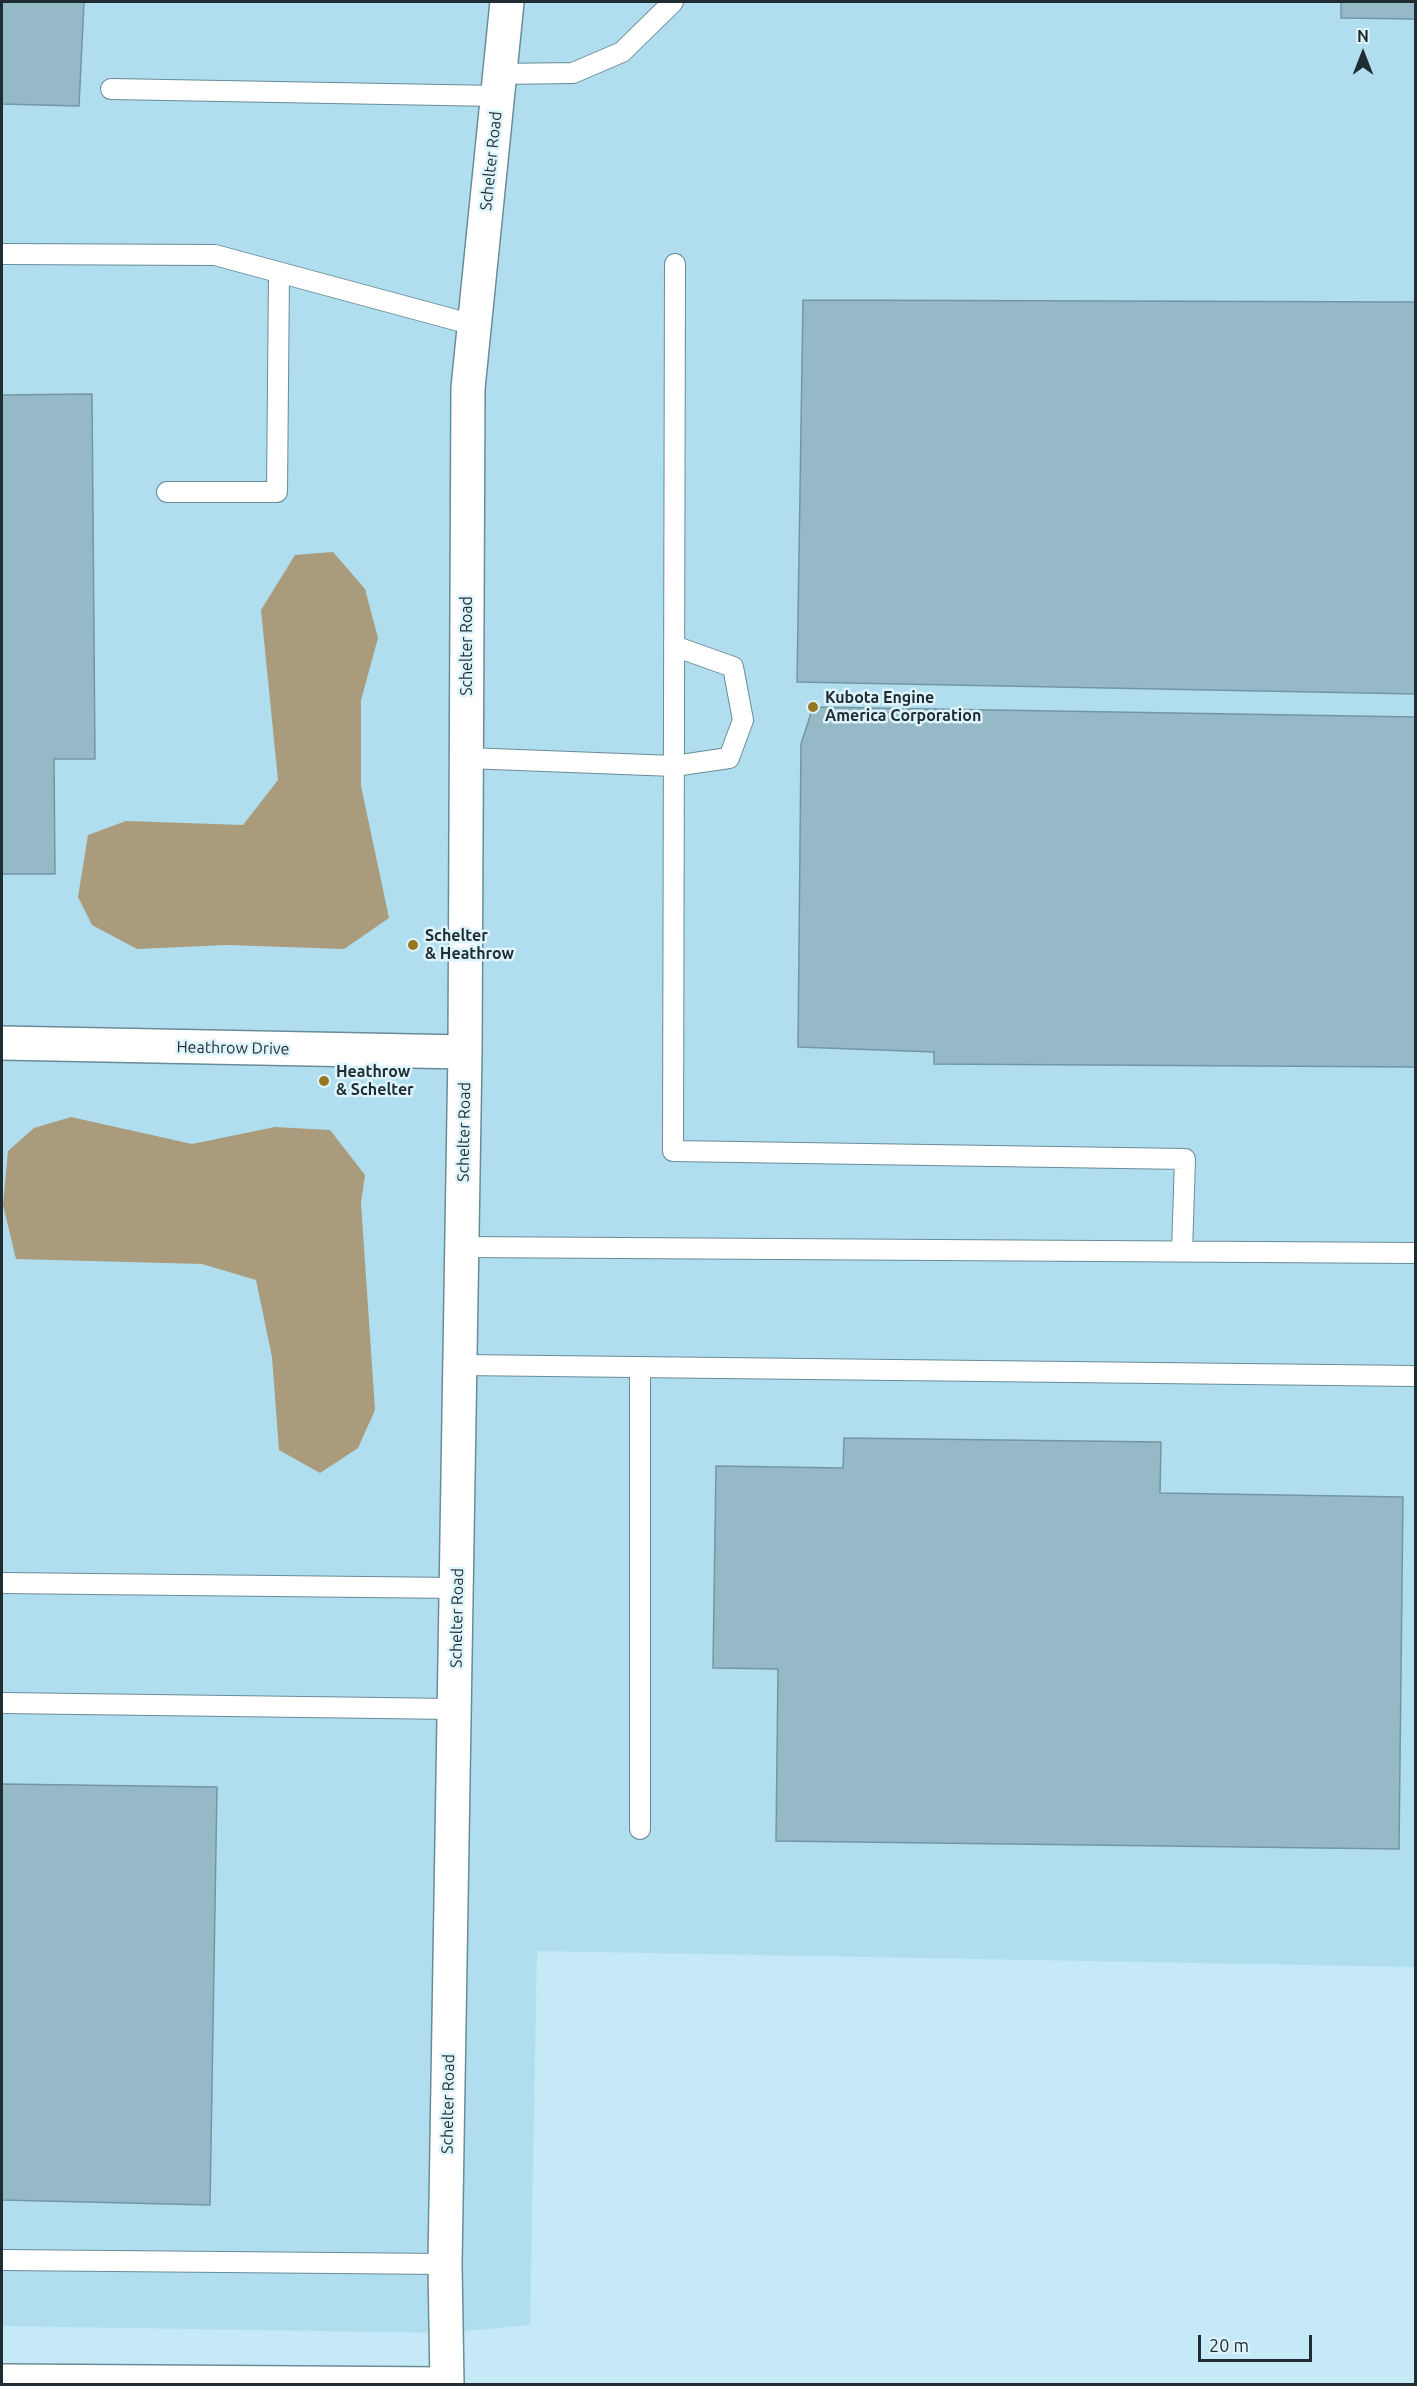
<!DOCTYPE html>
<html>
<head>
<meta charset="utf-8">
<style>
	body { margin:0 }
	#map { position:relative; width:1417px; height:2386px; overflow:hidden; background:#c5e9f7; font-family:Ubuntu,sans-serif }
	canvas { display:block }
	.frame { position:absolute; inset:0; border:3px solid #1f2d32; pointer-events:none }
	.north { position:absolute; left:1333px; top:24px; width:60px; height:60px; -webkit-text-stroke:4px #def4fc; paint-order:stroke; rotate:0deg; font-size:16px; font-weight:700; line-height:24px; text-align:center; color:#1f2d32 }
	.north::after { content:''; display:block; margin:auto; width:21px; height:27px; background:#1f2d32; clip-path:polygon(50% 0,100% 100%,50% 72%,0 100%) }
	.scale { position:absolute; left:1198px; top:2335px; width:114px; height:27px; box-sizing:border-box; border:3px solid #1f2d32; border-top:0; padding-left:8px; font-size:18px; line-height:21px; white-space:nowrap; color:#1f2d32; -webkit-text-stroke:4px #def4fc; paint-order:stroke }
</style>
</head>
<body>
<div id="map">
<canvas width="1417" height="2386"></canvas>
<div class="frame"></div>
<div class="north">N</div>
<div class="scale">20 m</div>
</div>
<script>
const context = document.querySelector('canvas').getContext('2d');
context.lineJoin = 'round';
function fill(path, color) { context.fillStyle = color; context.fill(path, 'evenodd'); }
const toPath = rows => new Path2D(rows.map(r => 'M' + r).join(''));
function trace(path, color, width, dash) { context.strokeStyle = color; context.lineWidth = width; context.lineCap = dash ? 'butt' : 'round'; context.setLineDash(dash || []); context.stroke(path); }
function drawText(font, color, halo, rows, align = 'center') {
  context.font = font + ' Ubuntu,sans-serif'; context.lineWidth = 5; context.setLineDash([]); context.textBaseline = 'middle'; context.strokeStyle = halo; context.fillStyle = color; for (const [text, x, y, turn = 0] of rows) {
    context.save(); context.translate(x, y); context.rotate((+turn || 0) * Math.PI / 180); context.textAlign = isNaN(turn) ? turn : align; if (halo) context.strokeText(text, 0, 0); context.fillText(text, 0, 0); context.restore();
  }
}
const built = toPath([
	[2,2,1415,2,1415,1967,537,1951,530,2325,444,2333,2,2326]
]);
const water = toPath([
	[333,552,365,589,378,638,361,700,361,786,389,918,344,949,227,945,137,949,92,925,78,897,88,835,126,821,243,825,278,780,261,610,295,555],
	[71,1117,192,1144,275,1127,330,1130,365,1175,361,1203,375,1410,358,1448,320,1473,279,1450,272,1357,256,1280,202,1264,16,1259,3,1205,8,1151,34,1128]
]);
const building = toPath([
	[2,2,213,2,84,2,79,106,2,104,2,2],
	[1341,2,1416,2,1416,19,1341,18,1341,2],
	[803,300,1416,302,1416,694,797,682,803,300],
	[92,394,95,759,54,759,55,874,2,874,2,395,92,394],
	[813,707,1416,717,1416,1067,934,1064,934,1052,798,1047,801,744,813,707],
	[844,1438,1161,1442,1160,1493,1403,1497,1399,1849,776,1841,778,1669,713,1668,716,1466,843,1468,844,1438],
	[2,1784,217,1787,210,2205,2,2200,2,1784]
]);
const lane = toPath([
	[499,74,573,73,622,52,673,2],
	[111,89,497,96],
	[2,254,215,255,474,325],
	[675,264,673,1151,1185,1159,1182,1252],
	[167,492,277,492,279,273],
	[467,758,674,766,729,758,743,720,733,667,674,646],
	[462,1247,1416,1253],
	[461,1365,1416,1376],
	[640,1367,640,1829],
	[2,1583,457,1588],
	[2,1703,455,1709],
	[2,2260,445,2264]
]);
const street = toPath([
	[2,1043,465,1052],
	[2,2381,447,2384],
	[447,2384,445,2264,465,1052,468,388,507,2]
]);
const markers = [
	[813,707,6,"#987721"],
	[413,945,6,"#987721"],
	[324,1081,6,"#987721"]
];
const streetNames = [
	["Schelter Road",491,161,-84],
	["Schelter Road",467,646,-90],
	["Heathrow Drive",233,1048,1],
	["Schelter Road",464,1132,-89],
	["Schelter Road",457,1618,-89],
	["Schelter Road",448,2104,-89]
];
const poiNames = [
	["Kubota Engine",825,698],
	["America Corporation",825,716],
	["Schelter",425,936],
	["& Heathrow",425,954],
	["Heathrow",336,1072],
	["& Schelter",336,1090]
];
fill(built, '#b0deef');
fill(water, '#a99b7b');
fill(building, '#95b9c6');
trace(building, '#7496a3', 1.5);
trace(lane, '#698c98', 22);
trace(street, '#698c98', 36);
trace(lane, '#fff', 20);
trace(street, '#fff', 33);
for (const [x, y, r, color] of markers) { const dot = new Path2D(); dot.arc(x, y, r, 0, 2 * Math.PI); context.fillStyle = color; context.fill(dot); trace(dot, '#def4fc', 2); }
drawText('16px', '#1f2d32', '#def4fc', streetNames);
drawText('bold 16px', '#1f2d32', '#def4fc', poiNames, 'left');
</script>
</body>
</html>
